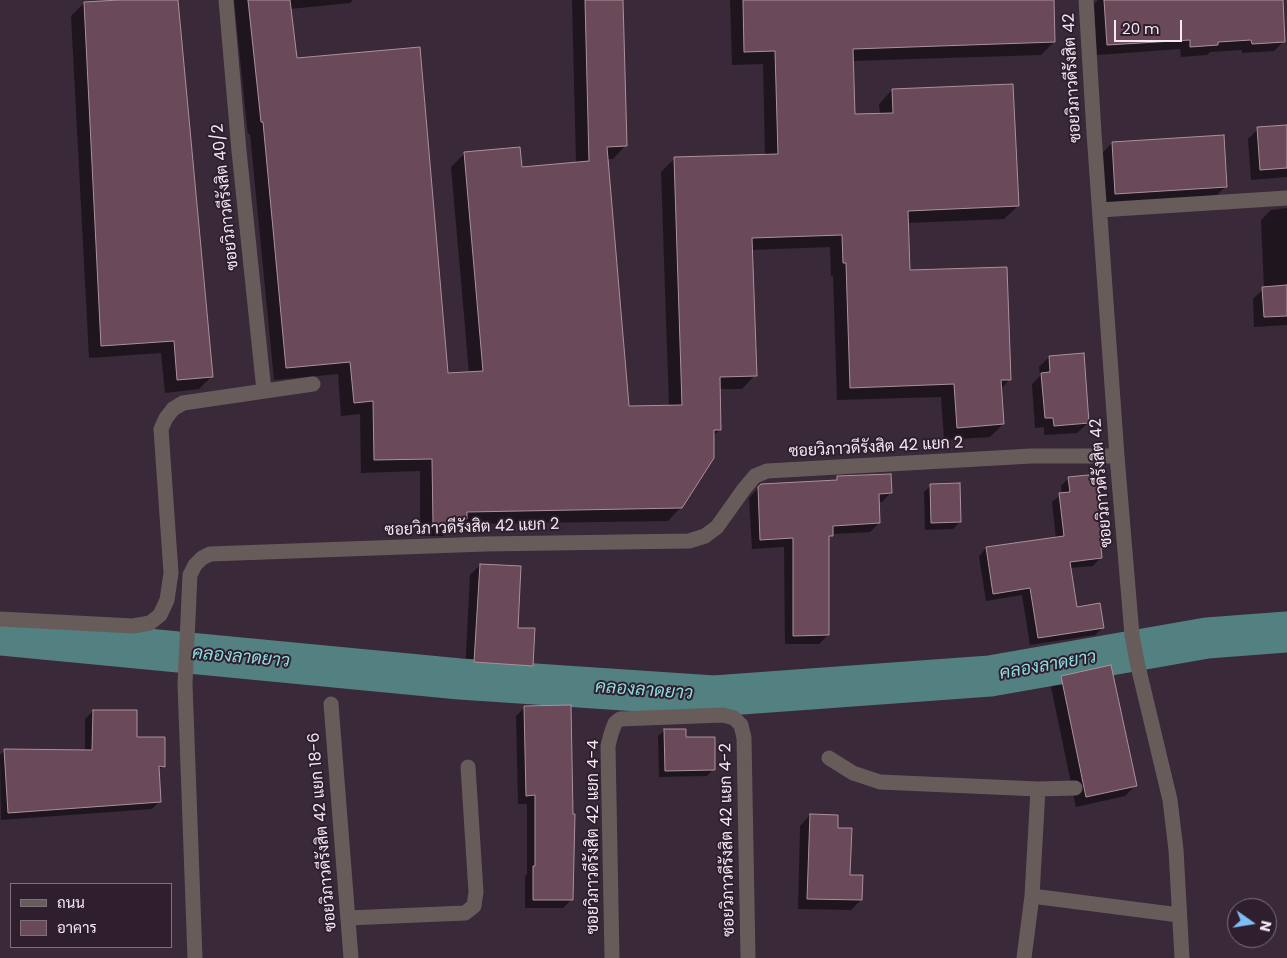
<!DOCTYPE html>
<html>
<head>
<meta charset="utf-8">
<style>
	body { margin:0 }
	#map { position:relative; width:1287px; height:958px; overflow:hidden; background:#392939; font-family:Poppins,Sarabun,sans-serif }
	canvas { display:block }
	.legend { position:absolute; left:10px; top:883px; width:162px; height:65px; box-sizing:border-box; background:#2f1f2e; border:1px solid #7e707d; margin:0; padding:6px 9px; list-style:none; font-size:15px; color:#f4e9f3 }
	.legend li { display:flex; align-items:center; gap:10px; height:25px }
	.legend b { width:25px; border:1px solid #7e707d }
	.north { position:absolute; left:1227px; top:898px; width:50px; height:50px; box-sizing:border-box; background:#2f1f2e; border:1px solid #7e707d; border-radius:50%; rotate:103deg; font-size:14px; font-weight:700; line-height:20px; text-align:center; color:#f4e9f3 }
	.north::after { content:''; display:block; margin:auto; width:18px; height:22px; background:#7fbdfa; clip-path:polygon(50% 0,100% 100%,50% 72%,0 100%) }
	.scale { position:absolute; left:1114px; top:20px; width:68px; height:22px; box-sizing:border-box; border:2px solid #f4e9f3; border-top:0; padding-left:6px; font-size:15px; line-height:18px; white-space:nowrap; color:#f4e9f3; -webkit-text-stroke:4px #2f1f2e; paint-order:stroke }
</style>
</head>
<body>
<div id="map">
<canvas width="1287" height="958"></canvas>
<ul class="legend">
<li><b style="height:6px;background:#685c5a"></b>ถนน</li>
<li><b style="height:14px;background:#6a4958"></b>อาคาร</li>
</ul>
<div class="north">N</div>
<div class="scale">20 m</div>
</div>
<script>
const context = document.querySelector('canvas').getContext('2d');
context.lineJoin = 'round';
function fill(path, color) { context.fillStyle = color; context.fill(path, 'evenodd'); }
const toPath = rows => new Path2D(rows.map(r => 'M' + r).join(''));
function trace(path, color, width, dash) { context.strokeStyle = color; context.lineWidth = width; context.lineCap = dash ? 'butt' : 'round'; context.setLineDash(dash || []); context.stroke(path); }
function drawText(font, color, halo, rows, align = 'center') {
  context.font = font + ' Poppins,Sarabun,sans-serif'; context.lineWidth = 4; context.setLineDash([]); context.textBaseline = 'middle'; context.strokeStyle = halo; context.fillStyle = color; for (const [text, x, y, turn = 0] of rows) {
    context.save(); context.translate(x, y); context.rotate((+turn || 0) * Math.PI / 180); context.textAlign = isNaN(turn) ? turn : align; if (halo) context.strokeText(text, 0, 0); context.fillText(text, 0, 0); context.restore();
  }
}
const shadow = toPath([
	[127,0,177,0,212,376,199,389,165,393,161,353,89,358,71,16,84,3],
	[234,0,353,0,350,3,290,9,295,59,446,375,469,373,451,167,464,154,521,169,576,163,572,0,622,0,626,145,613,159,607,159,628,407,669,406,661,172,674,159,765,156,763,64,732,65,730,0,1053,0,1054,42,1041,55,852,61,853,115,880,114,879,104,892,90,1018,206,1004,219,907,223,908,272,1010,379,1001,389,1003,424,990,437,944,440,941,397,837,400,833,276,831,276,830,247,751,250,755,375,742,389,719,389,720,430,712,437,681,507,668,521,460,524,453,532,446,532,443,536,420,536,420,471,361,473,360,414,341,416,338,374,274,380,250,134,248,134,246,117],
	[1098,0,1282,0,1284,41,1274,51,1242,53,1242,50,1210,52,1207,55,1181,57,1180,49,1097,55,1094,4],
	[1287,126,1287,177,1251,180,1248,139,1258,129],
	[1112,143,1226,186,1216,196,1105,203,1102,153],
	[1287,208,1287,325,1254,327,1253,299,1264,288,1261,220,1271,210],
	[1049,357,1088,423,1077,433,1044,435,1044,427,1035,428,1032,384,1040,376,1039,367],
	[838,478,891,492,882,502,878,502,879,523,870,532,832,534,828,540,828,635,819,644,785,644,784,547,752,549,749,498,761,485,834,481],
	[1069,478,1102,535,1099,539,1100,558,1093,566,1070,568,1076,608,1103,628,1095,635,1030,645,1022,595,986,601,979,556,986,548,1056,539,1052,502,1062,494,1061,486],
	[930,486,960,522,953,529,925,530,924,492],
	[480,565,517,629,532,665,522,675,465,672,470,575],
	[1061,677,1135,786,1125,796,1076,807,1051,687],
	[525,707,572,899,563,908,525,908,525,876,527,874,527,804,518,804,516,716],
	[93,711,135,738,163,766,158,771,160,801,152,809,1,820,0,755,5,750,85,751,85,719],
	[665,730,684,738,713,769,707,776,659,777,658,736],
	[810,815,836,829,849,876,861,900,851,910,798,909,800,826]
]);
const river = toPath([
	[0,635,460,679,714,696,990,676,1207,638,1287,632]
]);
const building = toPath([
	[119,0,178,0,213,377,177,380,174,341,101,346,84,2,119,0],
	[248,0,290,0,297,58,420,47,448,373,483,371,464,152,520,147,522,167,589,161,585,0,623,0,627,146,607,147,629,406,682,405,674,157,778,154,775,51,744,52,743,0,1054,0,1055,42,853,49,855,114,893,113,892,89,1013,84,1019,206,908,211,910,270,1007,267,1011,380,1001,380,1004,424,957,428,954,384,850,388,846,263,843,263,842,235,752,238,757,376,720,377,721,430,714,430,714,458,682,508,467,512,467,519,457,519,457,523,433,524,432,459,374,460,373,401,354,403,350,362,286,368,263,122,261,122,259,103,248,0],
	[1104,0,1283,0,1285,42,1252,44,1251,40,1218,42,1218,45,1190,47,1190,40,1107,45,1104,0],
	[1287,125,1287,168,1260,170,1257,127,1287,125],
	[1224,135,1227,187,1115,194,1112,142,1224,135],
	[1287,285,1287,316,1264,317,1262,287,1287,285],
	[1084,353,1089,423,1054,426,1053,418,1045,418,1041,373,1050,372,1049,356,1084,353],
	[891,474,892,493,879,494,880,523,833,526,833,536,829,536,829,635,793,636,793,538,760,540,758,487,761,484,837,480,837,476,891,474],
	[1098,474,1103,536,1100,536,1102,558,1070,562,1077,607,1100,603,1104,628,1038,638,1030,588,993,594,986,547,1064,536,1059,493,1070,492,1068,477,1098,474],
	[960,483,961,522,931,523,930,484,960,483],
	[480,564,521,566,518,628,535,628,533,666,474,662,480,564],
	[1111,665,1137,786,1086,797,1061,676,1111,665],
	[571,705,573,814,575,814,573,900,533,900,533,866,535,866,535,795,526,796,524,706,571,705],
	[93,710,137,710,137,737,165,737,165,767,159,766,161,802,8,813,4,749,92,750,93,710],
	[664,729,686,729,686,737,715,737,715,770,665,771,664,729],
	[810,814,838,815,838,828,852,828,850,875,863,875,862,900,807,899,810,814]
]);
const minor = toPath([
	[226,0,239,151,264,391],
	[1086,0,1094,133,1117,456,1132,635,1137,662,1170,800,1176,850,1182,958],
	[1100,210,1287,198],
	[0,619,133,626,150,623,160,615,167,600,171,573,161,429,166,418,173,409,183,403,313,384],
	[331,704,351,958],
	[829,758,853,773,880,782,1038,789,1075,788],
	[1032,896,1038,789],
	[348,918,465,913,474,906,476,892,468,767],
	[195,958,185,684,190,575,195,565,202,558,210,554,485,544,689,541,705,536,717,527,744,489,755,476,767,471,1031,456,1117,456],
	[612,958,608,746,611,734,615,723,620,719,723,715,734,718,741,725,744,738,748,958],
	[1024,958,1032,896,1179,915]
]);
const streetNames = [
	["ซอยวิภาวดีรังสิต 42",1073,78,-93],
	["ซอยวิภาวดีรังสิต 40/2",226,197,-96],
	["ซอยวิภาวดีรังสิต 42 แยก 2",876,448,-3],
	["ซอยวิภาวดีรังสิต 42",1102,483,-95],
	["ซอยวิภาวดีรังสิต 42 แยก 2",472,528,-2],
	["ซอยวิภาวดีรังสิต 42 แยก 18-6",323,832,-95],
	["ซอยวิภาวดีรังสิต 42 แยก 4-4",594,837,-90],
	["ซอยวิภาวดีรังสิต 42 แยก 4-2",728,840,-91]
];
const waterNames = [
	["คลองลาดยาว",241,658,5],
	["คลองลาดยาว",1048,666,-10],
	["คลองลาดยาว",644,691,4]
];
fill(shadow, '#0007');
trace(river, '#538081', 41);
fill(building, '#6a4958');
trace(building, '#ab919c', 1);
trace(minor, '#685c5a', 15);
drawText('16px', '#f4e9f3', '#2f1f2e', streetNames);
drawText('italic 18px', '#8ddee0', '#2f1f2e', waterNames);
</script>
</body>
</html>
